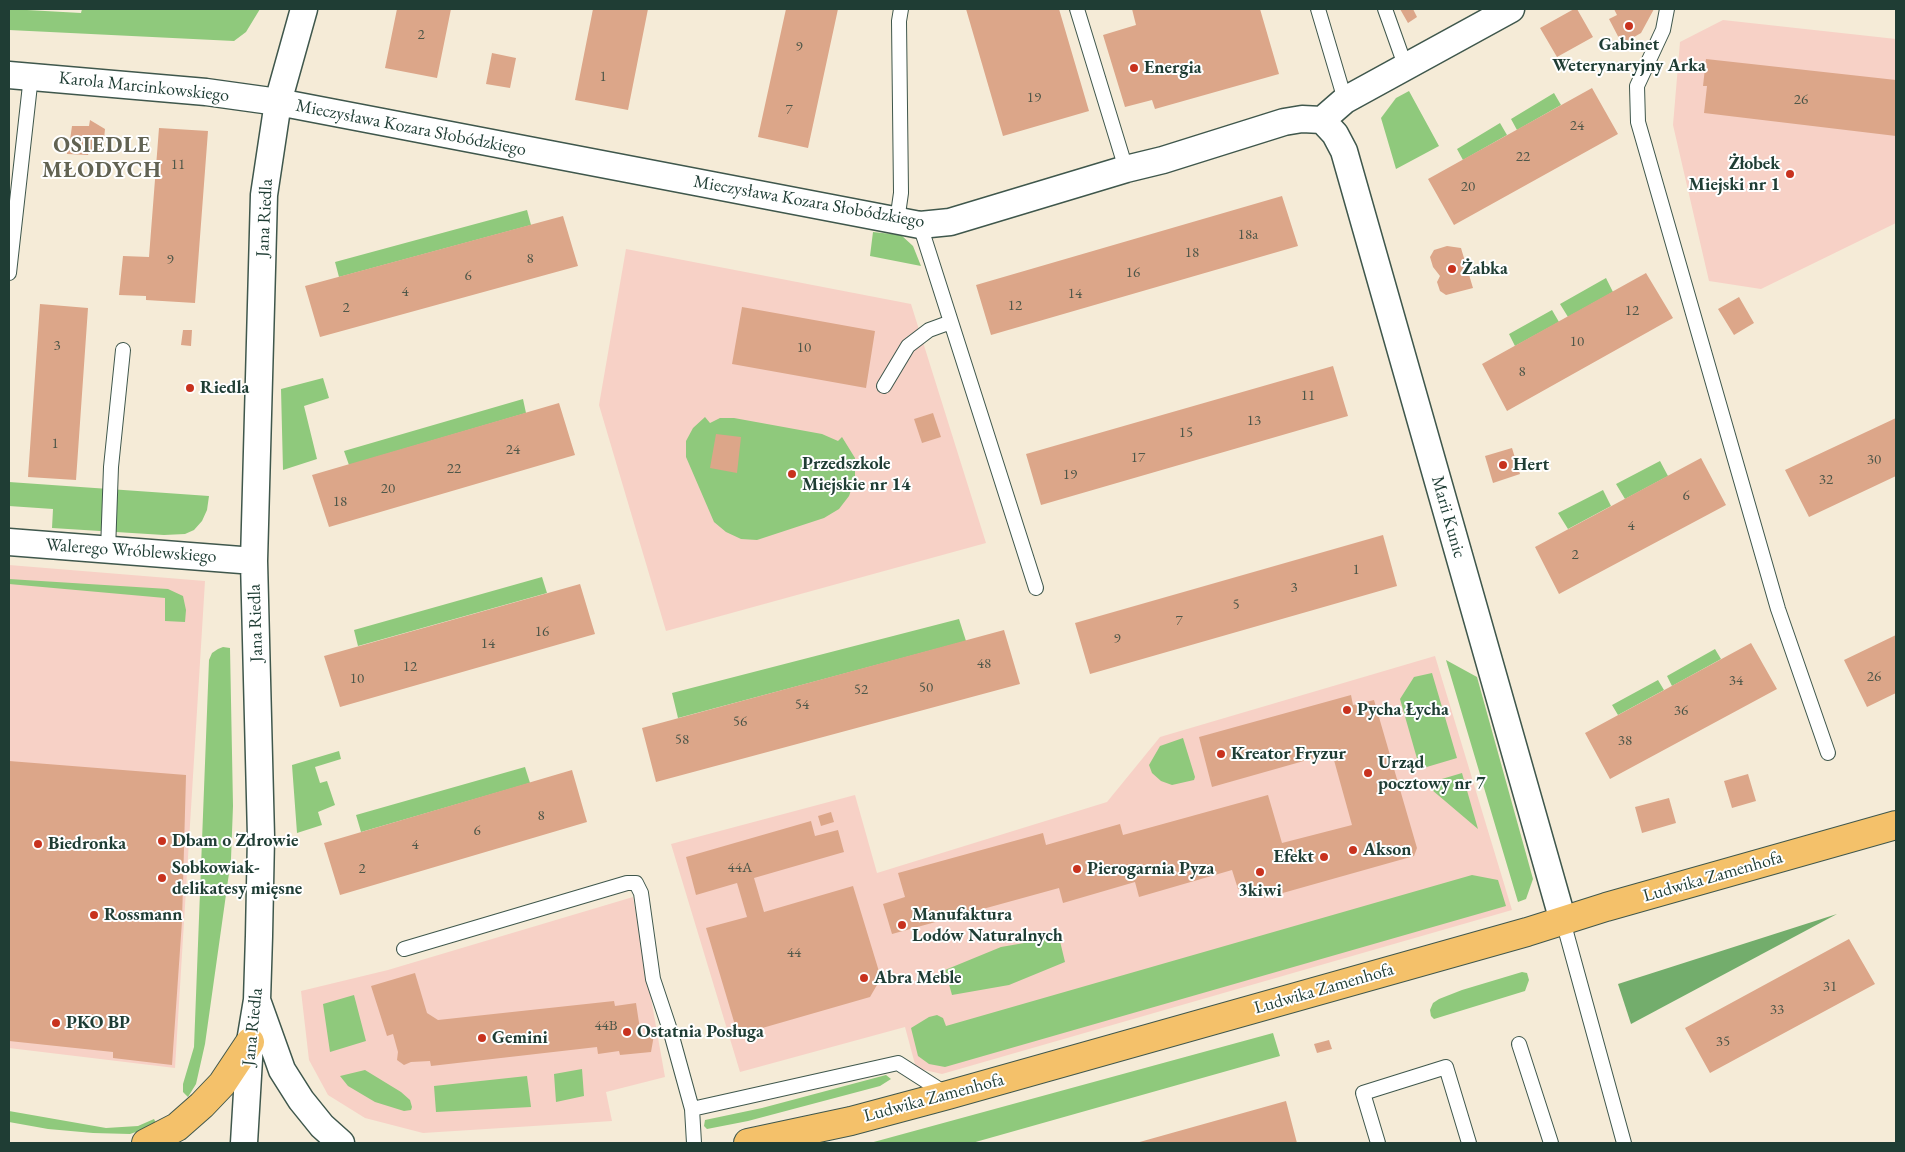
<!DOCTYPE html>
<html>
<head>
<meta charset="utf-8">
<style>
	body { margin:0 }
	#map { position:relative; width:1905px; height:1152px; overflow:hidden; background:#f5ebd7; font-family:"EB Garamond",serif }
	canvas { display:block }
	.frame { position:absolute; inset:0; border:10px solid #1f3d34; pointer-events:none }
</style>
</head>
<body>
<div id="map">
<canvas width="1905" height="1152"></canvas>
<div class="frame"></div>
</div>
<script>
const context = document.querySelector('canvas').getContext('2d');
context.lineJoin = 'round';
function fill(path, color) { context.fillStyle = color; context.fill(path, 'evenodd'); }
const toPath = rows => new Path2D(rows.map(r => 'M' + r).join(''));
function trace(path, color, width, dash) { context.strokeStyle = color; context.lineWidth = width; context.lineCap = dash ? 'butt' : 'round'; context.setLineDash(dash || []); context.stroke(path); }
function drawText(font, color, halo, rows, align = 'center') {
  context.font = font + ' "EB Garamond",serif'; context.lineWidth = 4; context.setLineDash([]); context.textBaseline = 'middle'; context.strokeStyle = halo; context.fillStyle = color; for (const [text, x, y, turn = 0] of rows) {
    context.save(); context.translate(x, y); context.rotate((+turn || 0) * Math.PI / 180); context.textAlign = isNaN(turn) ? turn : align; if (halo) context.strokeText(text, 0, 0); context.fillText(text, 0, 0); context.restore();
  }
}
const built = toPath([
	[1723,20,1896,39,1896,223,1761,289,1709,281,1673,125,1680,42],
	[626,249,911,304,986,543,666,631,599,405],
	[9,565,205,581,175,1068,9,1048],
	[1435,656,1512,910,942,1074,916,1068,905,1027,740,1072,671,844,855,795,877,873,1107,802,1160,737],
	[633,897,665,1077,606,1092,612,1121,423,1133,365,1118,328,1095,309,1060,301,991,388,970]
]);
const green = toPath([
	[9,9,81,13,82,9,260,9,246,32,234,41,9,30],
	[1409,91,1439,146,1396,169,1381,118,1396,98],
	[1554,93,1561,105,1517,130,1511,119],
	[1500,123,1507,135,1463,160,1457,149],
	[527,210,531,225,339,277,335,262],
	[873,232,901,235,913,246,921,266,870,256],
	[1606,278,1613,292,1568,317,1560,304],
	[1552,310,1559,322,1515,346,1509,334],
	[323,378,329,398,304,406,317,459,283,470,281,389],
	[523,399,526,413,349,465,344,451],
	[705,417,710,423,720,418,734,418,822,434,838,441,842,437,855,458,855,479,849,496,839,509,824,518,757,540,741,539,726,532,714,522,686,457,686,441,693,428],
	[1660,461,1668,476,1625,499,1616,484],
	[9,482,209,496,207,510,202,521,194,530,185,534,164,535,52,528,53,509,9,506],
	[1603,490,1611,506,1568,529,1558,513],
	[542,577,547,593,358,646,354,630],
	[9,579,168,589,183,596,186,610,185,622,165,621,165,598,9,584],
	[959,619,966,641,678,718,672,693],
	[223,647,230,648,233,806,231,859,205,1044,196,1084,188,1097,183,1092,183,1084,194,1047,209,660,212,653,218,649],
	[1715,649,1721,659,1672,686,1667,676],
	[1446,660,1477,677,1533,879,1526,899,1518,902],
	[1432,673,1457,758,1420,769,1400,699,1414,677],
	[1658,680,1664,690,1618,715,1612,705],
	[1183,738,1195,777,1194,780,1172,785,1161,781,1152,773,1149,765,1160,746],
	[339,751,341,759,315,767,320,783,327,781,335,805,318,812,322,825,297,833,292,765],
	[525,767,530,783,361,832,356,815],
	[1462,773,1478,829,1425,784],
	[1472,875,1498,880,1506,906,945,1067,929,1064,918,1056,911,1028,929,1017,937,1015,943,1018,946,1026],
	[1059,937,1065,962,1009,985,952,995,945,970,1001,947],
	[1522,972,1527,973,1529,980,1525,991,1434,1019,1431,1016,1430,1010,1433,1003,1439,999,1462,990],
	[354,995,366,1041,330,1052,323,1004],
	[1273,1033,1280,1056,972,1143,870,1143],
	[582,1069,584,1096,556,1102,554,1074],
	[365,1070,401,1092,410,1100,412,1107,411,1110,404,1111,375,1102,348,1086,340,1076],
	[886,1075,891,1079,880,1086,748,1121,707,1129,704,1126,705,1120,762,1108],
	[527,1076,531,1107,436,1112,434,1086],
	[9,1111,106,1128,138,1126,154,1119,157,1125,130,1134,93,1133,48,1129,9,1122]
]);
const forest = toPath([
	[1837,914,1631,1024,1618,984]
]);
const building = toPath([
	[397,9,451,9,437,78,385,68],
	[593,9,648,9,628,110,575,100],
	[786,9,838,9,808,148,758,137],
	[966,9,1059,9,1089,111,1003,136],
	[1132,9,1260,9,1279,74,1155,109,1152,100,1125,107,1103,35,1136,25],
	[1400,9,1413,9,1417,17,1408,23],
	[1574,9,1577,9,1593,37,1557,57,1540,28],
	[1614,9,1654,9,1641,33,1622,44,1609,19,1617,15],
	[492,53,516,58,510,88,486,84],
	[1706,59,1896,80,1896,136,1704,113,1707,86,1703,86],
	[1592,88,1618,134,1454,225,1428,179],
	[90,120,105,129,104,139,101,139,100,153,89,152,88,155,67,154,68,141,70,140,72,126,89,126],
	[159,128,208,131,195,303,146,300,146,296,119,295,123,256,149,257],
	[1282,196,1298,246,991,335,976,285],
	[563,216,578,266,320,337,305,286],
	[1447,246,1461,248,1473,288,1446,295,1440,291,1437,282,1440,276,1433,267,1430,257,1434,250],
	[1646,273,1673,318,1507,411,1482,364],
	[1739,297,1754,323,1734,335,1718,309],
	[40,304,88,308,76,480,28,477],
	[742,307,875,331,866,388,732,364],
	[183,330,192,330,191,346,181,345],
	[1333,366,1348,416,1041,505,1026,454],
	[559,403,575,455,329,527,312,475],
	[933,413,941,437,922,443,914,419],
	[1896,418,1896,476,1809,517,1785,470],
	[716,434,741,437,737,473,710,468],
	[1512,448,1520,474,1493,483,1485,456],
	[1701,458,1726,505,1559,594,1535,547],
	[1383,535,1397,586,1090,674,1075,623],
	[580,584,595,634,340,707,324,656],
	[1004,630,1020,684,656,782,642,728],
	[1896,635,1896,693,1867,707,1844,660],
	[1751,643,1777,689,1610,779,1585,733],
	[1351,695,1353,705,1374,700,1417,848,1414,856,1265,898,1238,889,1232,870,1139,897,1135,882,1063,903,1059,888,892,934,883,904,905,897,898,873,1043,833,1046,845,1120,824,1123,835,1268,795,1282,843,1352,825,1332,753,1212,787,1199,737],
	[9,761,186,775,182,921,172,1065,113,1058,113,1052,9,1041],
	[572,770,587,822,340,895,324,843],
	[1748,774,1756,801,1732,808,1724,781],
	[1669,798,1676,823,1642,833,1635,807],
	[831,812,834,822,821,826,818,816],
	[811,821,815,836,838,830,844,852,754,878,764,912,853,886,881,978,870,997,738,1035,706,928,747,917,737,883,696,895,686,857],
	[1849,939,1875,984,1710,1073,1685,1028],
	[415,973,427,1013,438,1020,614,1001,615,1006,636,1003,641,1036,654,1035,651,1052,620,1055,619,1051,598,1054,597,1047,431,1066,430,1061,411,1062,404,1065,397,1060,398,1052,393,1034,387,1036,371,986],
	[1329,1040,1332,1049,1317,1053,1314,1044],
	[1286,1101,1297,1143,1136,1143]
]);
const service = toPath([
	[1077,9,1126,169],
	[1318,9,1345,100],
	[1385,9,1406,68],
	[1667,9,1663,30,1637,86,1638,122,1778,609,1828,753],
	[897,221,901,193,899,21,901,9],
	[920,225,1036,588],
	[9,273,31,76],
	[884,386,908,346,929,330,951,322],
	[108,550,111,467,123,350],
	[1563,921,1624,1143],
	[404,949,627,883,636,883,641,893,653,979,671,1033,692,1109],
	[1519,1044,1551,1143],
	[694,1143,692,1109,898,1063,948,1095],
	[1378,1143,1363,1093,1446,1067,1469,1143]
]);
const minor = toPath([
	[9,75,206,92,278,102,920,225,950,222,1126,169,1163,160,1284,122,1302,119,1322,120,1345,100,1511,9],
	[1322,120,1335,134,1344,151,1563,921],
	[9,542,254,561],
	[258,1003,282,1070,301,1100,322,1126,341,1143],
	[244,1143,250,1042,257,1000,259,936,261,837,254,561,264,195,278,102,304,9]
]);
const primary = toPath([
	[146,1143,177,1127,202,1105,222,1084,250,1042],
	[748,1143,851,1121,948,1095,1527,932,1606,907,1896,825]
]);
const markers = [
	[1629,26,5,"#c8321e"],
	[1134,68,5,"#c8321e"],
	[1790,174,5,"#c8321e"],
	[1452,269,5,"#c8321e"],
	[190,388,5,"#c8321e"],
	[1503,465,5,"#c8321e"],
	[792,474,5,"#c8321e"],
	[1347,710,5,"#c8321e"],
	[1221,754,5,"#c8321e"],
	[1368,773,5,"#c8321e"],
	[162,841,5,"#c8321e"],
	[38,844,5,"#c8321e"],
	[1353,850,5,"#c8321e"],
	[1324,857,5,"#c8321e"],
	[1077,869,5,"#c8321e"],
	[1260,872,5,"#c8321e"],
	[162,878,5,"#c8321e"],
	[94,915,5,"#c8321e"],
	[902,925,5,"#c8321e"],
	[864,978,5,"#c8321e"],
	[56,1023,5,"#c8321e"],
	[627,1032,5,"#c8321e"],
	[482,1038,5,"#c8321e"]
];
const numberNames = [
	["2",421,35],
	["9",799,47],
	["1",603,77],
	["19",1034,98],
	["26",1801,100],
	["7",789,110],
	["24",1577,126],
	["22",1523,157],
	["11",178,165],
	["20",1468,187],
	["18a",1248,235],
	["18",1192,253],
	["8",530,259],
	["9",170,260],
	["16",1133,273],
	["6",468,276],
	["4",405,292],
	["14",1075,294],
	["12",1015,306],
	["2",346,308],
	["12",1632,311],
	["10",1577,342],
	["3",57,346],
	["10",804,348],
	["8",1522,372],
	["11",1308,396],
	["13",1254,421],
	["15",1186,433],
	["1",55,444],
	["24",513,450],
	["17",1138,458],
	["30",1874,460],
	["22",454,469],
	["19",1070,475],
	["32",1826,480],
	["20",388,489],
	["6",1686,496],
	["18",340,502],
	["4",1631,526],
	["2",1575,555],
	["1",1356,570],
	["3",1294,588],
	["5",1236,605],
	["7",1179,621],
	["16",542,632],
	["9",1117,639],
	["14",488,644],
	["48",984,664],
	["12",410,667],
	["26",1874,677],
	["10",357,679],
	["34",1736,681],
	["50",926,688],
	["52",861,690],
	["54",802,705],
	["36",1681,711],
	["56",740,722],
	["58",682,740],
	["38",1625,741],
	["8",541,816],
	["6",477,831],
	["4",415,845],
	["44A",740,868],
	["2",362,869],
	["44",794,953],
	["31",1830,987],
	["33",1777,1010],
	["44B",606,1026],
	["35",1723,1042]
];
const poiNames = [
	["Gabinet",1629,45,"center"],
	["Weterynaryjny Arka",1629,66,"center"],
	["Energia",1144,68],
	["Żłobek",1780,164,"right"],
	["Miejski nr 1",1780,185,"right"],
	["Żabka",1462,269],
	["Riedla",200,388],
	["Przedszkole",802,464],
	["Miejskie nr 14",802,485],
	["Hert",1513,465],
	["Pycha Łycha",1357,710],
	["Kreator Fryzur",1231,754],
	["Urząd",1378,763],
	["pocztowy nr 7",1378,784],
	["Dbam o Zdrowie",172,841],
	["Biedronka",48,844],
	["Akson",1363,850],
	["Efekt",1314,857,"right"],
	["Sobkowiak-",172,868],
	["delikatesy mięsne",172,889],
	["Pierogarnia Pyza",1087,869],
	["3kiwi",1260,891,"center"],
	["Rossmann",104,915],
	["Manufaktura",912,915],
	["Lodów Naturalnych",912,936],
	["Abra Meble",874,978],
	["PKO BP",66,1023],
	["Ostatnia Posługa",637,1032],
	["Gemini",492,1038]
];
const streetNames = [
	["Karola Marcinkowskiego",144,87,6],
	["Mieczysława Kozara Słobódzkiego",411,128,11],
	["Mieczysława Kozara Słobódzkiego",809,202,10],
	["Jana Riedla",265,218,-87],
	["Marii Kunic",1448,517,74],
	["Walerego Wróblewskiego",131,551,4],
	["Jana Riedla",256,623,-92],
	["Ludwika Zamenhofa",1713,877,-16],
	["Ludwika Zamenhofa",1324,989,-16],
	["Jana Riedla",253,1027,-84],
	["Ludwika Zamenhofa",934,1098,-15]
];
const districtNames = [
	["OSIEDLE",102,146],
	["MŁODYCH",102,171]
];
fill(built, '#f7d1c6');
fill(green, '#8fc97c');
fill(forest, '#73ad6c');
fill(building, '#dca689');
trace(service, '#3f574c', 16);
trace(minor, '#3f574c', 29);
trace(primary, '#3f574c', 30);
trace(service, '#fff', 14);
trace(minor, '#fff', 26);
trace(primary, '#f4c16a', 28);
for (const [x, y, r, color] of markers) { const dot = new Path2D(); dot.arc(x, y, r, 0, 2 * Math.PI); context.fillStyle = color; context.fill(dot); trace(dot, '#fff', 2); }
drawText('15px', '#4e5749', null, numberNames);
drawText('bold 18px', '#1f3d34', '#fff', poiNames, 'left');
drawText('18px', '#1f3d34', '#fff', streetNames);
context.letterSpacing = '1px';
drawText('bold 22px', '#616252', '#fff', districtNames);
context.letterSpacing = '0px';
</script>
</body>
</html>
